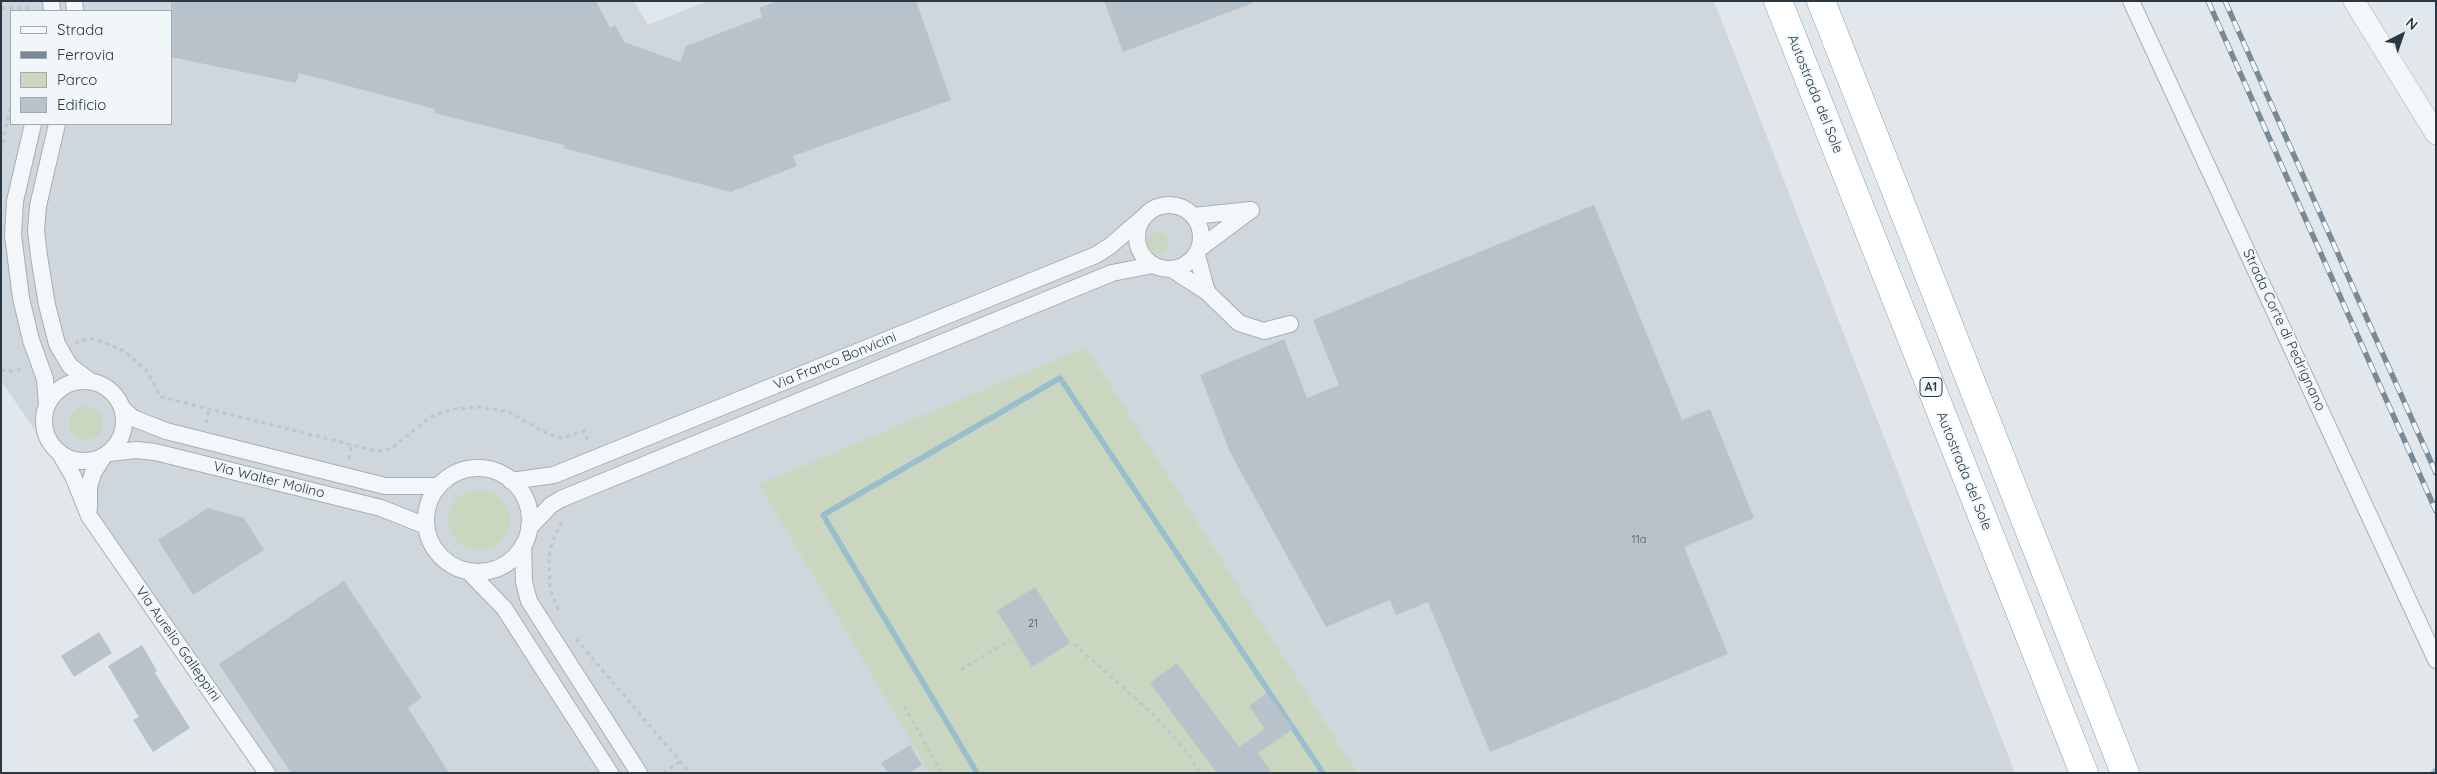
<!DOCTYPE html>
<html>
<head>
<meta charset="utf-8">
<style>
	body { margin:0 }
	#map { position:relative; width:2437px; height:774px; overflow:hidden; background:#e1e7eb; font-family:Quicksand,sans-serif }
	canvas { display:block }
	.frame { position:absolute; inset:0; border:2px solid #283845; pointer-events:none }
	.legend { position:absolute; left:10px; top:10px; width:162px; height:115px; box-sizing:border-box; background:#f1f6f8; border:1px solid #a1aab0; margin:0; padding:6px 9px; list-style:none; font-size:15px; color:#283845 }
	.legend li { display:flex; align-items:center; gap:10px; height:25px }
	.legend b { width:25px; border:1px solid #a1aab0 }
	.north { position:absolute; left:2377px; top:10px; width:50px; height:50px; -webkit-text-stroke:4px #f1f6f8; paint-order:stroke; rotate:41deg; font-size:14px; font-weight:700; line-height:20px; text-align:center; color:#283845 }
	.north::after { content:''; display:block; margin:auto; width:18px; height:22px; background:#283845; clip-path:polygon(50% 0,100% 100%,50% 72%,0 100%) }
</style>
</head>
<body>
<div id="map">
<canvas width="2437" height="774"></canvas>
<div class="frame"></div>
<ul class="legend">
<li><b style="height:6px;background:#f4f7f9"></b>Strada</li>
<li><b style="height:6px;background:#798a96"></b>Ferrovia</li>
<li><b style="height:14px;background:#cbd6c1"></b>Parco</li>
<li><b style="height:14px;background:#b8c2ca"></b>Edificio</li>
</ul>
<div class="north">N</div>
</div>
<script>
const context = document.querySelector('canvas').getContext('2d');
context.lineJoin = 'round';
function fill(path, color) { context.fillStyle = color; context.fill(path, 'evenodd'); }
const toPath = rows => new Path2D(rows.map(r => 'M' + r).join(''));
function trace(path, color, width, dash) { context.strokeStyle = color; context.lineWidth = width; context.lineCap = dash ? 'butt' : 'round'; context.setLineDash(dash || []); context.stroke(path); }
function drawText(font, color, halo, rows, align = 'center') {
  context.font = font + ' Quicksand,sans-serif'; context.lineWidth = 4; context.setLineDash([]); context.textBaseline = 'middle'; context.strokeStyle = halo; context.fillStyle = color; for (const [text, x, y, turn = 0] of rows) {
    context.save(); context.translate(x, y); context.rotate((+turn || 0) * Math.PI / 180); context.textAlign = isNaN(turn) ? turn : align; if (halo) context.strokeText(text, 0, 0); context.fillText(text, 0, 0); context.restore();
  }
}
const built = toPath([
	[1,1,634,1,648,25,707,1,1714,1,2015,773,273,773,1,381],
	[11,11,171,11,171,124,11,124]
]);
const green = toPath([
	'1147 243a11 11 0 1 1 22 0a11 11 0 1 1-22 0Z',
	[1086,347,1357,773,930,773,759,484],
	'69 423a17 17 0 1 1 34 0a17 17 0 1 1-34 0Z',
	'448 520a31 31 0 1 1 62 0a31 31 0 1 1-62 0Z'
]);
const stream = toPath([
	[977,773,823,515,1060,378,1323,773],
	[2433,773,2436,770]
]);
const building = toPath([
	[171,1,596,1,610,28,615,25,624,42,680,62,686,46,762,17,759,8,778,1,916,1,951,100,793,156,797,166,731,192,563,148,564,145,434,113,435,109,299,73,296,83,171,57],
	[1104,1,1253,1,1253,3,1123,52],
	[1594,205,1682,420,1710,409,1754,518,1684,547,1728,654,1490,752,1428,602,1396,615,1390,600,1326,627,1230,452,1200,375,1284,339,1307,398,1339,385,1313,320],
	[208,508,244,518,264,550,193,595,158,540],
	[344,581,422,698,408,708,449,773,291,773,219,664],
	[1035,587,1070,643,1032,667,997,611],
	[99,632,112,653,74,677,61,656],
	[142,645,157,671,155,673,190,728,153,752,133,720,139,717,108,666],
	[1177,663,1239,747,1265,729,1249,706,1267,693,1293,729,1258,753,1272,773,1217,773,1150,683],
	[910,745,922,765,909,773,888,773,881,763]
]);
const path = toPath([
	[1,8,34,8],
	[1,151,11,105],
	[75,343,89,338,98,340,124,351,146,370,161,397,376,451,391,449,430,417,453,409,481,407,509,412,548,434,561,438,584,431,589,443],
	[1,370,11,371,23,369],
	[206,423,209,409],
	[349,459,352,445],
	[558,610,550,588,549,557,552,542,562,521],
	[576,639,690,773],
	[1074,644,1156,717,1189,755,1200,773],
	[961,670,1010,640],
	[904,706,942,773],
	[663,773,681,761]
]);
const minor = toPath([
	[51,1,52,11],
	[74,1,75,11],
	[2131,1,2436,660],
	[33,124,15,201,13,235,21,298,31,340,45,379,47,405],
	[57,124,38,206,36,230,39,256,47,305,57,344,70,366,90,381],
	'1137 237a32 32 0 1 1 64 0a32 32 0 1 1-64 0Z',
	[1193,216,1251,210,1200,248],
	[1197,255,1207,292],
	[1173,270,1207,292,1239,323,1264,331,1290,324],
	'44 421a40 40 0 1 1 80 0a40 40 0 1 1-80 0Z',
	[124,410,133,418,166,431,385,486,438,486],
	[59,452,73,476,89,516,267,773],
	[110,453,136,450,155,452,381,508,426,526],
	'426 520a52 52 0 1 1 104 0a52 52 0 1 1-104 0Z',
	[511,481,554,475,1096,255,1110,246,1146,215],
	[89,509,89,487,93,473,104,456],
	[529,528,551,505,561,499,1112,273,1153,265],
	[523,545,524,582,529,601,639,773],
	[468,571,504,608,610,773]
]);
const tertiary = toPath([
	[2354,1,2436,134]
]);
const motorway = toPath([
	[1778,1,2084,773],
	[1821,1,2125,773]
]);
const rail = toPath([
	[2208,1,2436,511],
	[2225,1,2436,473]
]);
const numberNames = [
	["11a",1639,540],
	["21",1033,624]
];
const shields = [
	[1931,387,22]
];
const shieldNames = [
	["A1",1931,387]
];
const streetNames = [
	["Autostrada del Sole",1815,94,68],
	["Strada Corte di Pedrignano",2284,330,65],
	["Via Franco Bonvicini",835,361,-22],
	["Autostrada del Sole",1964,471,68],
	["Via Walter Molino",269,480,14],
	["Via Aurelio Galleppini",178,644,55]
];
fill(built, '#cfd7dd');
fill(green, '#cbd6c1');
trace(stream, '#99bece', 5.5);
fill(building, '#b8c2ca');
trace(minor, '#a6afb6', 18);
trace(tertiary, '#a6afb6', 22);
trace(motorway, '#8798a3', 29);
trace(path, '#bfc5ca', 3, [4, 4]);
trace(minor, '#f4f7f9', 16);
trace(tertiary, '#f4f7f9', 21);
trace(motorway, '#fff', 28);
trace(rail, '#798a96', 5.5);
trace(rail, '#f1f6f8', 4, [11]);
drawText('11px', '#4c5a66', null, numberNames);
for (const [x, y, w] of shields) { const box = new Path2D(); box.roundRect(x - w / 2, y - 9.5, w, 19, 4); context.fillStyle = '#f1f6f8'; context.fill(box); trace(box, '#283845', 1); }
drawText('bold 12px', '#283845', null, shieldNames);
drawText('14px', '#283845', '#f1f6f8', streetNames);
</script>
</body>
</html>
